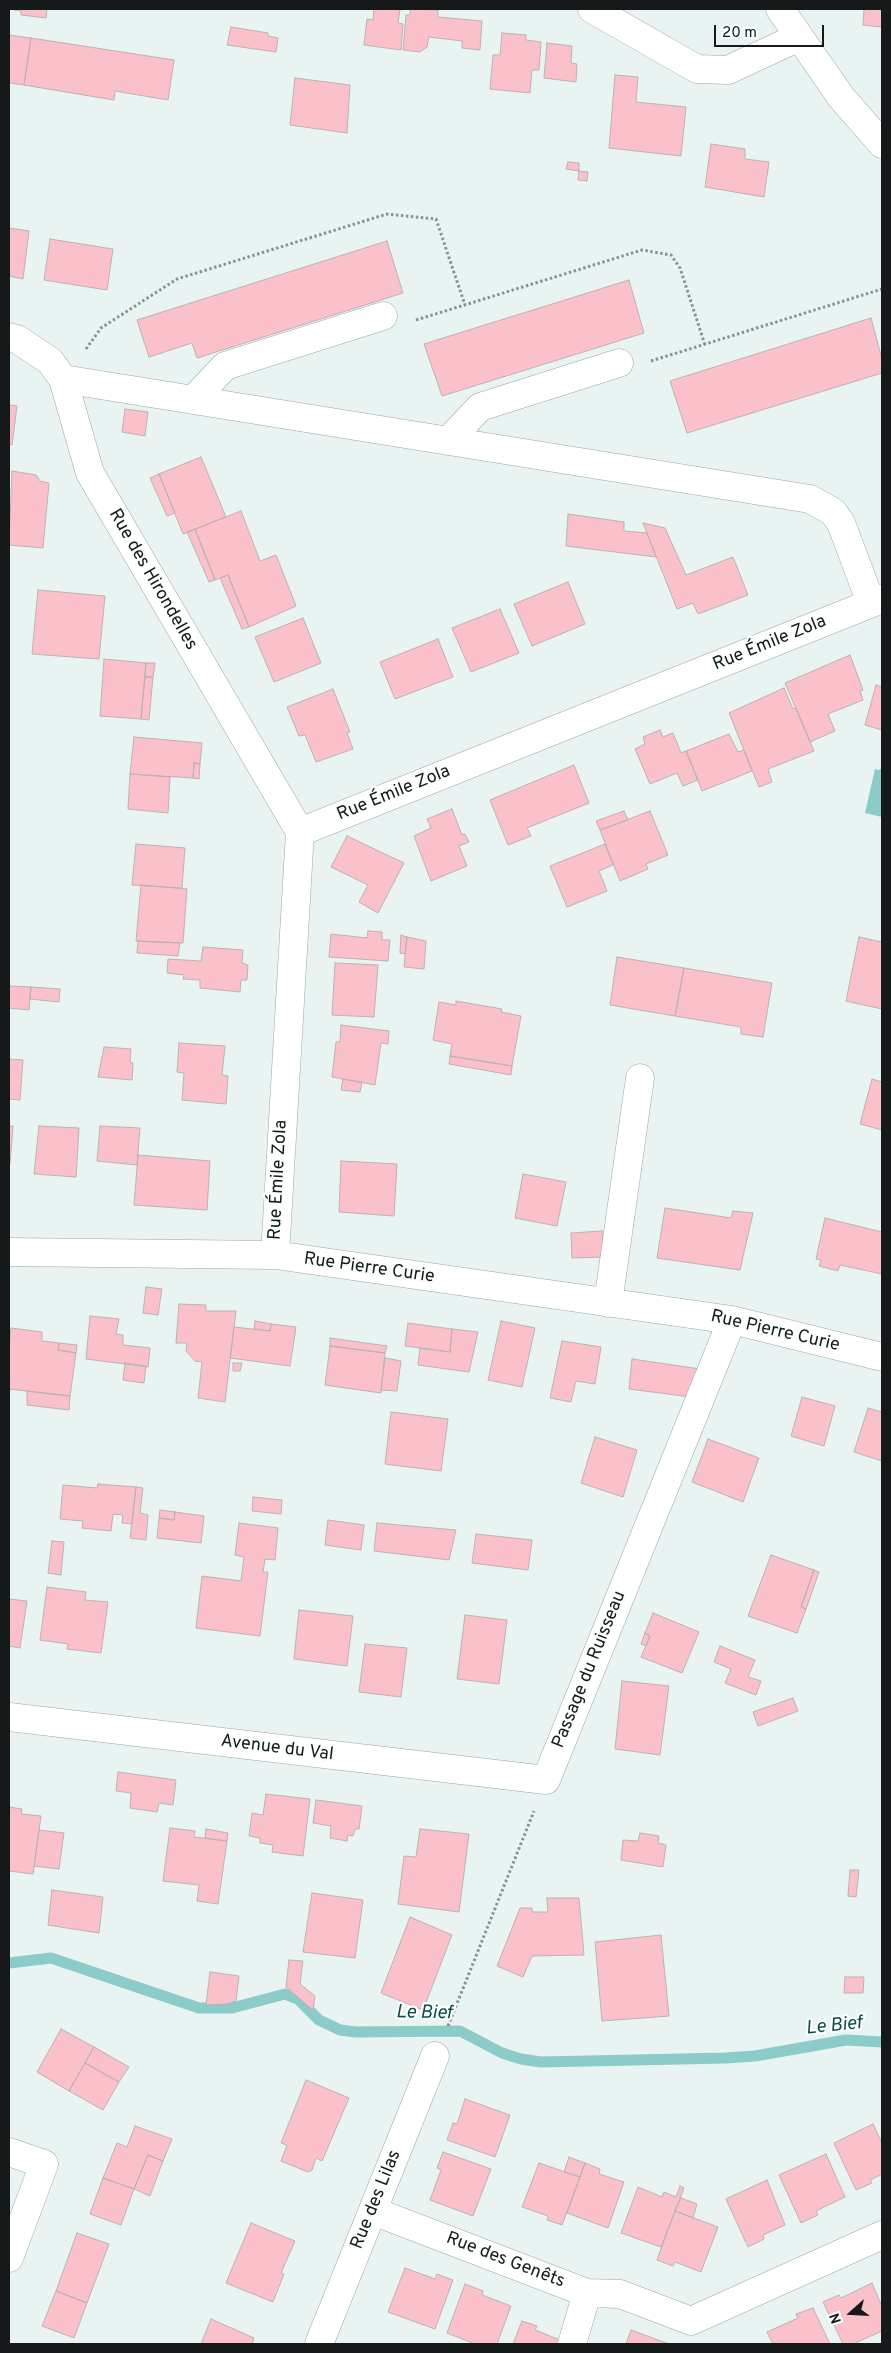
<!DOCTYPE html>
<html>
<head>
<meta charset="utf-8">
<style>
	body { margin:0 }
	#map { position:relative; width:891px; height:2353px; overflow:hidden; background:#e9f3f2; font-family:Overpass,sans-serif }
	canvas { display:block }
	.frame { position:absolute; inset:0; border:10px solid #161919; pointer-events:none }
	.north { position:absolute; left:826px; top:2288px; width:50px; height:50px; -webkit-text-stroke:4px #f9fffe; paint-order:stroke; rotate:251deg; font-size:14px; font-weight:700; line-height:20px; text-align:center; color:#161919 }
	.north::after { content:''; display:block; margin:auto; width:18px; height:22px; background:#161919; clip-path:polygon(50% 0,100% 100%,50% 72%,0 100%) }
	.scale { position:absolute; left:714px; top:25px; width:110px; height:22px; box-sizing:border-box; border:2px solid #161919; border-top:0; padding-left:6px; font-size:15px; line-height:18px; white-space:nowrap; color:#161919; -webkit-text-stroke:4px #f9fffe; paint-order:stroke }
</style>
</head>
<body>
<div id="map">
<canvas width="891" height="2353"></canvas>
<div class="frame"></div>
<div class="north">N</div>
<div class="scale">20 m</div>
</div>
<script>
const context = document.querySelector('canvas').getContext('2d');
context.lineJoin = 'round';
function fill(path, color) { context.fillStyle = color; context.fill(path, 'evenodd'); }
const toPath = rows => new Path2D(rows.map(r => 'M' + r).join(''));
function trace(path, color, width, dash) { context.strokeStyle = color; context.lineWidth = width; context.lineCap = dash ? 'butt' : 'round'; context.setLineDash(dash || []); context.stroke(path); }
function drawText(font, color, halo, rows, align = 'center') {
  context.font = font + ' Overpass,sans-serif'; context.lineWidth = 4.5; context.setLineDash([]); context.textBaseline = 'middle'; context.strokeStyle = halo; context.fillStyle = color; for (const [text, x, y, turn = 0] of rows) {
    context.save(); context.translate(x, y); context.rotate((+turn || 0) * Math.PI / 180); context.textAlign = isNaN(turn) ? turn : align; if (halo) context.strokeText(text, 0, 0); context.fillText(text, 0, 0); context.restore();
  }
}
const water = toPath([
	[882,768,882,817,865,813,875,769,879,770]
]);
const stream = toPath([
	[9,1963,51,1958,199,2008,232,2008,285,1994,298,1999,319,2020,340,2030,356,2032,460,2031,502,2053,521,2059,541,2062,726,2058,755,2056,846,2040,882,2042]
]);
const building = toPath([
	[9,9,47,9,46,18,21,15,21,11,9,9],
	[374,9,400,9,398,23,403,24,401,50,364,45,367,19,373,20,374,9],
	[410,9,438,10,438,17,482,21,480,50,462,48,462,41,429,37,427,47,420,52,403,50,406,15,410,15,410,9],
	[864,9,882,9,882,27,863,25,864,9],
	[231,27,268,33,268,36,278,38,276,52,227,45,231,27],
	[502,33,526,35,526,40,541,42,539,70,532,70,530,93,490,89,493,55,500,55,502,33],
	[9,35,31,38,24,85,9,83,9,35],
	[31,38,174,60,168,100,115,91,114,100,24,85,31,38],
	[547,43,572,46,571,63,577,64,576,82,544,78,547,43],
	[615,75,638,77,636,102,686,107,681,156,609,148,615,75],
	[295,78,350,85,347,133,290,125,295,78],
	[711,144,745,149,745,159,769,162,764,197,705,187,711,144],
	[568,162,579,163,579,171,566,169,568,162],
	[579,171,588,172,587,181,578,180,579,171],
	[9,228,29,231,23,279,9,276,9,228],
	[50,239,113,249,107,290,44,280,50,239],
	[387,241,403,293,197,358,192,343,149,357,137,320,387,241],
	[629,280,644,333,442,396,424,344,629,280],
	[871,318,882,359,882,373,687,433,670,381,871,318],
	[9,405,17,406,12,445,9,444,9,405],
	[125,409,148,412,145,436,122,432,125,409],
	[201,457,226,517,183,534,159,474,201,457],
	[12,471,36,475,40,481,49,483,43,548,9,545,12,471],
	[159,474,175,513,167,516,150,478,159,474],
	[241,511,260,561,276,555,296,606,249,627,228,575,215,580,195,529,241,511],
	[568,514,624,522,624,531,647,533,656,557,566,546,568,514],
	[643,523,665,528,686,575,733,557,748,595,698,614,693,603,677,609,643,523],
	[195,529,215,580,209,582,187,532,195,529],
	[228,575,249,627,242,629,220,578,228,575],
	[568,582,585,624,532,646,514,604,568,582],
	[38,590,105,596,99,659,32,654,38,590],
	[500,609,519,653,471,672,452,628,500,609],
	[303,618,321,663,274,682,255,637,303,618],
	[438,639,453,677,395,699,380,662,438,639],
	[850,655,863,690,860,691,863,700,828,714,835,731,810,742,785,683,850,655],
	[104,659,146,663,141,719,100,716,104,659],
	[146,663,155,663,153,677,145,677,146,663],
	[145,677,153,677,149,720,141,719,145,677],
	[876,685,882,687,882,730,865,725,876,685],
	[784,688,793,709,796,708,814,751,768,769,772,782,759,787,729,713,784,688],
	[333,689,350,732,347,733,353,749,316,762,305,735,299,736,287,707,333,689],
	[660,730,663,737,673,733,681,753,686,751,698,780,683,786,677,773,650,784,635,749,645,744,643,737,660,730],
	[729,734,738,752,744,750,752,771,702,791,686,751,729,734],
	[134,737,202,743,200,764,194,763,193,778,130,774,134,737],
	[194,763,200,764,199,779,193,778,194,763],
	[574,765,589,803,527,828,531,836,508,845,490,800,574,765],
	[130,774,170,777,168,813,128,809,130,774],
	[452,809,462,835,465,834,469,842,459,846,467,866,431,881,414,836,431,828,427,819,452,809],
	[624,811,628,820,600,830,596,821,624,811],
	[650,811,668,855,646,864,648,869,620,881,600,830,650,811],
	[347,836,404,863,378,913,359,902,368,885,331,867,347,836],
	[136,844,185,848,182,888,132,885,136,844],
	[605,844,613,865,599,871,607,891,567,907,550,866,605,844],
	[141,885,187,889,183,943,136,941,141,885],
	[368,931,382,932,382,940,390,940,388,961,329,957,331,934,367,938,368,931],
	[401,935,407,937,405,954,400,953,401,935],
	[407,937,426,941,424,969,404,967,407,937],
	[859,937,882,942,882,1009,846,1001,859,937],
	[138,941,180,943,178,956,137,953,138,941],
	[203,947,243,950,242,963,248,965,247,980,241,980,240,992,200,988,200,980,183,979,184,975,167,973,168,959,201,961,203,947],
	[617,957,684,968,675,1016,610,1005,617,957],
	[335,963,378,965,374,1017,332,1015,335,963],
	[684,968,772,983,763,1037,741,1034,741,1027,675,1016,684,968],
	[9,986,31,987,29,1010,9,1008,9,986],
	[31,987,60,989,59,1002,30,999,31,987],
	[456,1001,502,1009,501,1012,521,1016,512,1066,450,1056,452,1044,433,1040,439,1002,456,1005,456,1001],
	[341,1025,389,1031,388,1044,381,1043,375,1085,332,1077,336,1042,340,1042,341,1025],
	[179,1043,225,1046,222,1075,228,1076,226,1104,182,1100,184,1073,177,1072,179,1043],
	[104,1047,131,1049,130,1062,133,1063,132,1080,98,1077,104,1047],
	[450,1056,512,1066,511,1075,449,1064,450,1056],
	[9,1059,23,1060,20,1100,9,1099,9,1059],
	[343,1079,362,1082,360,1092,341,1090,343,1079],
	[872,1079,882,1082,882,1130,860,1124,872,1079],
	[9,1126,13,1126,10,1164,9,1164,9,1126],
	[39,1126,79,1128,76,1177,34,1174,39,1126],
	[100,1126,140,1128,137,1165,97,1161,100,1126],
	[138,1155,210,1161,207,1210,134,1205,138,1155],
	[341,1161,397,1164,394,1216,339,1212,341,1161],
	[523,1174,566,1182,557,1226,515,1218,523,1174],
	[665,1208,731,1218,733,1211,753,1213,740,1270,657,1258,665,1208],
	[825,1218,882,1232,882,1274,840,1265,838,1271,819,1266,821,1260,816,1259,825,1218],
	[602,1231,604,1257,572,1258,571,1233,602,1231],
	[146,1287,162,1289,158,1315,143,1313,146,1287],
	[179,1304,206,1305,206,1311,236,1311,225,1402,198,1398,202,1362,195,1361,186,1351,187,1343,176,1343,179,1304],
	[90,1316,119,1319,116,1334,123,1335,123,1345,150,1348,148,1367,86,1359,90,1316],
	[255,1321,271,1324,270,1331,254,1329,255,1321],
	[501,1321,535,1328,522,1387,488,1380,501,1321],
	[408,1323,452,1329,450,1352,405,1346,408,1323],
	[271,1324,296,1327,290,1366,230,1358,234,1327,270,1331,271,1324],
	[11,1328,42,1332,42,1341,59,1343,58,1350,76,1353,70,1396,9,1389,9,1349,11,1328],
	[452,1329,478,1332,469,1372,418,1365,420,1348,450,1352,452,1329],
	[330,1338,387,1346,385,1353,330,1346,330,1338],
	[562,1341,601,1347,595,1384,576,1381,571,1402,550,1398,562,1341],
	[59,1343,77,1345,76,1353,58,1350,59,1343],
	[330,1346,385,1353,381,1393,325,1385,330,1346],
	[385,1358,401,1361,397,1391,381,1390,385,1358],
	[632,1359,700,1369,691,1397,629,1389,632,1359],
	[125,1363,146,1366,144,1383,123,1380,125,1363],
	[233,1363,242,1363,240,1371,233,1371,233,1363],
	[27,1391,70,1396,69,1410,27,1405,27,1391],
	[802,1397,835,1406,824,1446,791,1436,802,1397],
	[868,1408,882,1412,882,1461,854,1452,868,1408],
	[391,1412,448,1419,441,1471,385,1464,391,1412],
	[595,1437,637,1450,623,1497,581,1483,595,1437],
	[708,1439,759,1458,743,1502,692,1482,708,1439],
	[98,1484,136,1487,132,1524,122,1523,123,1515,113,1514,111,1531,82,1528,83,1521,60,1519,63,1485,97,1488,98,1484],
	[136,1487,143,1488,140,1513,148,1515,146,1540,130,1538,136,1487],
	[253,1497,282,1500,281,1514,252,1511,253,1497],
	[160,1510,175,1512,174,1520,159,1518,160,1510],
	[175,1512,204,1516,201,1543,157,1538,159,1518,174,1520,175,1512],
	[328,1520,364,1525,361,1550,325,1545,328,1520],
	[239,1523,278,1528,275,1560,265,1559,263,1572,268,1572,260,1636,196,1628,202,1576,241,1581,244,1557,235,1555,239,1523],
	[377,1523,456,1530,449,1560,374,1551,377,1523],
	[476,1534,532,1540,528,1570,472,1563,476,1534],
	[52,1541,64,1542,61,1575,48,1573,52,1541],
	[771,1555,814,1570,801,1607,806,1609,797,1633,748,1616,771,1555],
	[814,1570,819,1572,806,1609,801,1607,814,1570],
	[47,1587,86,1592,85,1600,108,1602,101,1653,67,1649,68,1644,40,1640,47,1587],
	[9,1599,27,1601,20,1648,9,1646,9,1599],
	[299,1610,353,1616,347,1666,294,1659,299,1610],
	[653,1613,699,1632,682,1673,641,1657,650,1636,645,1633,653,1613],
	[465,1615,507,1620,499,1684,457,1679,465,1615],
	[645,1633,650,1636,646,1646,641,1644,645,1633],
	[365,1644,407,1648,401,1697,359,1692,365,1644],
	[720,1646,755,1660,748,1677,761,1681,756,1695,725,1683,731,1669,714,1662,720,1646],
	[622,1681,669,1686,660,1755,615,1749,622,1681],
	[793,1698,798,1711,758,1726,753,1712,793,1698],
	[118,1772,176,1780,173,1805,159,1803,157,1812,130,1808,131,1793,116,1791,118,1772],
	[266,1794,310,1799,303,1856,272,1852,273,1845,260,1843,260,1838,249,1836,252,1813,263,1815,266,1794],
	[316,1800,362,1806,359,1829,355,1829,353,1836,348,1835,347,1841,330,1838,331,1826,313,1823,316,1800],
	[9,1807,22,1809,21,1814,41,1816,33,1874,9,1871,9,1807],
	[170,1828,195,1831,194,1837,227,1841,218,1904,197,1901,199,1885,163,1881,170,1828],
	[206,1829,228,1833,227,1841,205,1838,206,1829],
	[420,1829,469,1834,459,1912,398,1904,404,1856,416,1857,420,1829],
	[39,1830,64,1833,59,1869,34,1866,39,1830],
	[640,1833,659,1836,658,1843,666,1845,663,1867,621,1860,623,1840,638,1841,640,1833],
	[850,1870,859,1870,856,1897,848,1896,850,1870],
	[52,1890,103,1897,99,1933,48,1925,52,1890],
	[312,1893,363,1900,355,1958,303,1952,312,1893],
	[547,1898,579,1898,584,1955,532,1956,523,1977,497,1966,520,1908,532,1908,532,1912,548,1912,547,1898],
	[410,1917,452,1935,423,2010,381,1993,410,1917],
	[661,1935,669,2016,602,2021,595,1942,661,1935],
	[289,1960,303,1961,300,1984,315,1996,313,2010,286,1987,289,1960],
	[210,1972,239,1976,236,2001,227,2004,206,2005,210,1972],
	[845,1977,864,1977,863,1993,844,1993,845,1977],
	[61,2029,94,2047,69,2091,37,2072,61,2029],
	[94,2047,129,2067,119,2082,85,2063,94,2047],
	[85,2063,119,2082,103,2110,69,2091,85,2063],
	[306,2080,349,2098,322,2161,316,2158,312,2170,308,2172,281,2161,287,2145,281,2143,306,2080],
	[465,2099,510,2115,495,2157,447,2140,453,2123,457,2124,465,2099],
	[873,2124,882,2143,882,2174,870,2180,872,2183,856,2190,834,2143,873,2124],
	[135,2126,172,2139,163,2161,148,2155,134,2189,103,2178,117,2143,127,2147,135,2126],
	[443,2152,491,2169,473,2216,430,2200,441,2170,437,2168,443,2152],
	[826,2154,845,2197,816,2211,818,2215,801,2223,779,2175,826,2154],
	[148,2155,163,2161,150,2196,134,2189,148,2155],
	[569,2157,585,2163,580,2177,564,2172,569,2157],
	[539,2163,580,2177,562,2225,547,2220,548,2216,522,2207,539,2163],
	[585,2163,600,2169,599,2174,624,2182,608,2228,567,2213,585,2163],
	[103,2178,134,2189,121,2225,90,2214,103,2178],
	[767,2180,785,2225,763,2235,764,2239,748,2247,726,2199,767,2180],
	[680,2186,684,2188,661,2247,621,2233,638,2187,662,2197,664,2192,676,2197,680,2186],
	[681,2198,697,2204,693,2218,675,2211,681,2198],
	[675,2211,718,2227,701,2272,675,2262,673,2266,657,2260,675,2211],
	[251,2223,295,2241,281,2273,284,2274,273,2302,226,2283,251,2223],
	[77,2233,109,2244,87,2303,56,2291,77,2233],
	[405,2268,435,2279,437,2274,453,2280,435,2329,388,2312,405,2268],
	[872,2283,882,2307,882,2331,853,2344,843,2344,823,2302,839,2295,841,2298,872,2283],
	[465,2284,483,2291,482,2295,511,2306,497,2344,475,2344,447,2333,465,2284],
	[56,2291,87,2303,74,2338,42,2326,56,2291],
	[813,2308,830,2344,773,2344,767,2332,798,2318,796,2314,813,2308],
	[211,2319,254,2338,252,2344,201,2344,211,2319],
	[522,2321,537,2326,535,2330,560,2340,558,2344,513,2344,522,2321],
	[631,2330,669,2344,626,2344,631,2330]
]);
const path = toPath([
	[416,320,642,250,671,255,680,268,705,345],
	[86,349,101,328,177,279,387,214,436,219,465,305],
	[651,361,882,289],
	[448,2026,534,1811]
]);
const minor = toPath([
	[592,9,697,69,728,70,799,37],
	[780,9,841,97,882,144],
	[9,337,17,339,50,361,63,379,90,473,300,832],
	[63,379,810,499,833,512,841,523,871,603],
	[193,400,225,366,383,316],
	[448,441,480,407,619,363],
	[300,832,882,599],
	[9,1252,275,1255,732,1320,882,1357],
	[275,1255,300,832],
	[608,1303,640,1078],
	[9,1717,546,1780,732,1320],
	[9,2152,44,2164,9,2258],
	[373,2211,587,2293,572,2344],
	[587,2293,620,2294,691,2321,882,2235],
	[319,2344,435,2056]
]);
const streetNames = [
	["Rue des Hirondelles",152,580,60],
	["Rue Émile Zola",770,644,-22],
	["Rue Émile Zola",394,794,-22],
	["Rue Émile Zola",279,1180,-87],
	["Rue Pierre Curie",369,1269,8],
	["Rue Pierre Curie",775,1332,13],
	["Passage du Ruisseau",590,1670,-68],
	["Avenue du Val",277,1749,7],
	["Rue des Lilas",377,2200,-68],
	["Rue des Genêts",505,2261,21]
];
const waterNames = [
	["Le Bief",424,2014,1],
	["Le Bief",834,2027,-6]
];
fill(water, '#8cccc8');
trace(stream, '#8cccc8', 11);
fill(building, '#fac1cb');
trace(building, '#bbb1b3', 1);
trace(minor, '#9ca6a5', 29);
trace(path, '#8b9291', 3, [2.5, 2.5]);
trace(minor, '#fff', 28);
drawText('18px', '#161919', '#f9fffe', streetNames);
drawText('italic 19px', '#0d4846', '#f9fffe', waterNames);
</script>
</body>
</html>
